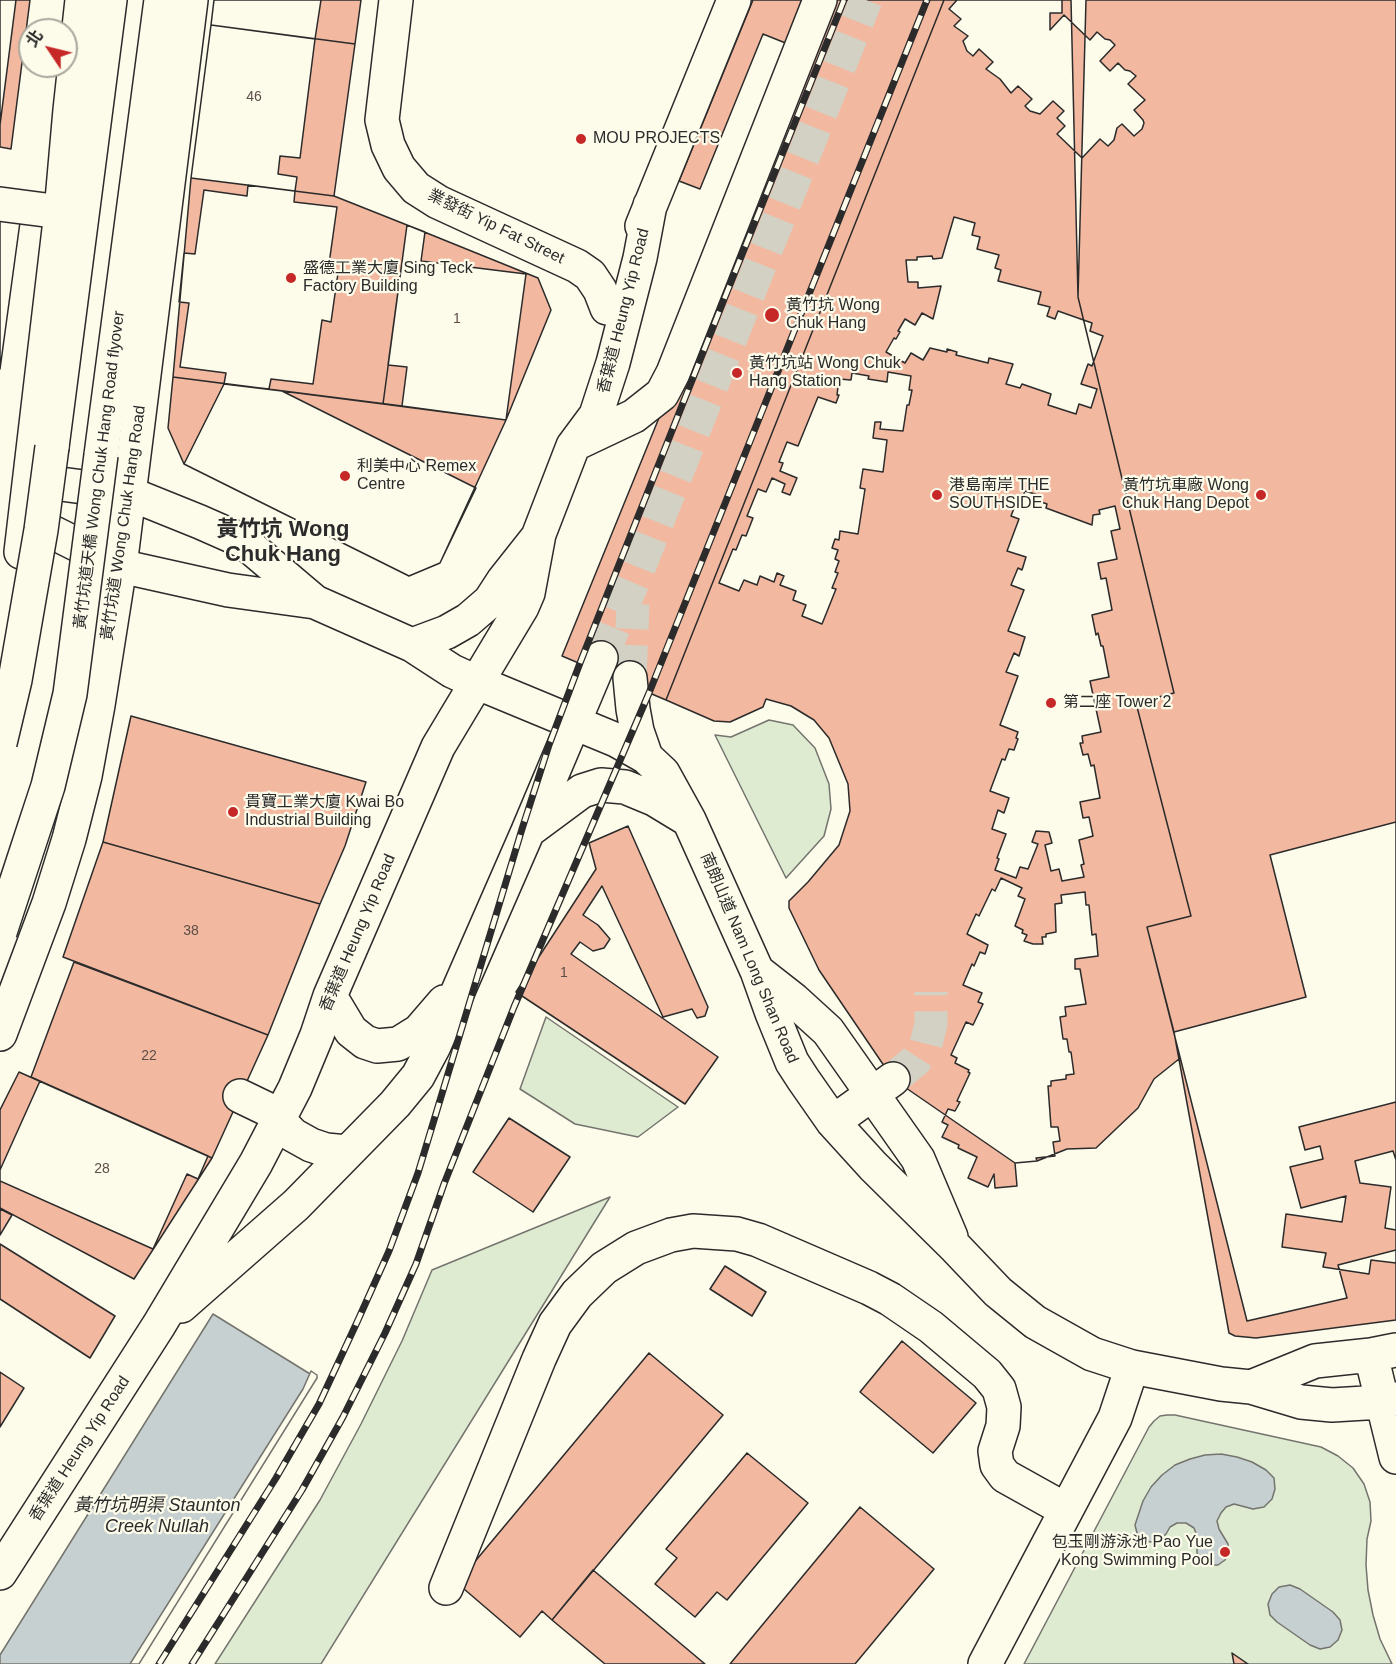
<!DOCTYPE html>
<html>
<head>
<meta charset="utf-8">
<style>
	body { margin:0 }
	#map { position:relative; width:1396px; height:1664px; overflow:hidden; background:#fdfbea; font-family:Helvetica,"Noto Sans TC",sans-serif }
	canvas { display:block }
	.north { position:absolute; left:18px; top:18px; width:60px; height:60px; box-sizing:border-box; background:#fdfbea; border:2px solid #a9a89e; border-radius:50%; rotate:305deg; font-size:16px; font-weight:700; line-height:24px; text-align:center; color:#2b2b2b }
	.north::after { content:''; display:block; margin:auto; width:21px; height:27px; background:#c62828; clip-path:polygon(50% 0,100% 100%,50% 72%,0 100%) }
</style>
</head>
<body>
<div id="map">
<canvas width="1396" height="1664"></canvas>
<div class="north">北</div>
</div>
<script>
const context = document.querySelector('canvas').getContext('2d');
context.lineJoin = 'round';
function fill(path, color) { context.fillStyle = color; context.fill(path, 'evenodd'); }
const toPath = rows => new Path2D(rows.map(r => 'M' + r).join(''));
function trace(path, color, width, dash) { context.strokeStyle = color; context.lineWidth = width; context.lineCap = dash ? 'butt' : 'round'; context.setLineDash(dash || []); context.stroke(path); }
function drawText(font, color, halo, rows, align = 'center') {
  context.font = font + ' Helvetica,"Noto Sans TC",sans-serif'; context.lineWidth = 4.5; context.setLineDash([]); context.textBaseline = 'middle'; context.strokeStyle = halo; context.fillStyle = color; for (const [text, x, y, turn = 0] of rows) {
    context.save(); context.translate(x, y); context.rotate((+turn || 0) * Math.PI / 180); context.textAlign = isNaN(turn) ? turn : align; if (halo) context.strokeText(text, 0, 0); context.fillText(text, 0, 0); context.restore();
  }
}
const green = toPath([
	[769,720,793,725,815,748,829,784,831,809,824,836,786,878,715,735,731,737,769,720],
	[546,1017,678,1107,638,1137,575,1124,520,1089,546,1017],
	[610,1197,321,1664,215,1664,320,1500,361,1424,402,1341,432,1270,610,1197],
	[1167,1415,1175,1415,1321,1447,1338,1456,1353,1468,1364,1484,1370,1502,1371,1521,1367,1539,1366,1565,1368,1590,1373,1615,1380,1639,1392,1664,1024,1664,1149,1427,1154,1421,1160,1416,1167,1415]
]);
const water = toPath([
	[213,1314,315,1377,135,1664,0,1664,0,1655,213,1314],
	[1221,1454,1237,1457,1252,1462,1266,1470,1274,1478,1275,1489,1272,1499,1264,1507,1253,1509,1234,1504,1226,1507,1221,1513,1217,1521,1219,1529,1228,1544,1229,1553,1225,1560,1218,1565,1209,1565,1201,1561,1197,1553,1197,1536,1194,1528,1186,1523,1177,1523,1170,1527,1166,1534,1159,1541,1151,1542,1142,1540,1137,1533,1135,1525,1143,1501,1151,1487,1162,1475,1175,1465,1190,1459,1205,1455,1221,1454],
	[1290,1585,1300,1589,1333,1612,1340,1620,1342,1630,1338,1640,1330,1647,1320,1649,1310,1645,1277,1622,1270,1615,1268,1604,1272,1594,1279,1587,1290,1585]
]);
const pier = toPath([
	[311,1371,317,1375,317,1378,139,1664,130,1664,303,1389,311,1371]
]);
const building = toPath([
	[0,0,30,0,11,149,0,147,0,0],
	[0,0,16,0,0,125,0,0],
	[214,0,321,0,315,39,211,25,214,0],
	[214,0,361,0,355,44,211,25,214,0],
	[753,0,944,0,666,700,562,656,808,52,763,34,700,189,679,181,753,0],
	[944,0,1071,0,1078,297,1174,693,1136,703,1191,916,1147,927,1174,1032,1179,1059,1154,1079,1138,1108,1096,1148,1067,1149,1037,1161,1015,1163,893,1079,819,970,789,908,789,901,808,882,839,845,850,811,848,784,829,738,814,720,791,706,766,699,763,707,730,722,714,721,666,700,944,0],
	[957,0,1062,0,1062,13,1050,13,1050,30,1064,15,1090,40,1097,32,1105,39,1110,40,1115,45,1100,61,1110,71,1118,63,1125,70,1130,71,1136,76,1128,84,1145,100,1134,110,1143,120,1144,123,1142,129,1134,136,1122,124,1117,128,1114,140,1108,146,1100,139,1082,158,1057,134,1065,126,1057,118,1064,111,1053,101,1040,114,1030,111,1025,106,1032,99,1018,86,1011,93,1000,79,986,69,993,62,979,49,973,56,967,51,963,41,968,36,954,26,961,19,949,9,957,0],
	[1086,0,1396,0,1396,1250,1338,1265,1347,1298,1247,1321,1147,927,1191,916,1136,703,1174,693,1078,297,1086,0],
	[211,25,355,44,334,196,191,178,211,25],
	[211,25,315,39,300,158,280,156,278,174,297,177,295,191,191,178,211,25],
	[191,178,334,196,407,225,383,404,173,377,191,178],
	[248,185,295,191,294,202,337,207,328,271,338,273,331,322,322,320,313,384,271,379,269,389,224,384,226,373,180,367,189,303,179,302,184,253,195,254,204,190,247,196,248,185],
	[954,217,975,223,972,235,980,237,977,249,999,255,995,268,1001,270,998,281,1041,292,1038,304,1050,307,1047,316,1055,319,1058,311,1092,323,1090,331,1103,336,1092,366,1088,364,1081,384,1097,389,1091,408,1079,404,1076,414,1048,405,1051,394,1022,384,1020,388,1006,384,1013,364,989,358,988,363,956,355,957,352,947,349,947,352,930,348,923,360,911,353,905,363,886,352,894,338,896,339,900,332,898,331,905,319,915,325,922,313,933,319,941,286,918,288,918,282,908,282,906,260,917,260,917,257,932,256,933,259,942,258,954,217],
	[0,219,20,222,0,369,0,219],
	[0,219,20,222,0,369,0,219],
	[407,225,538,278,551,310,506,420,383,404,407,225],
	[407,225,425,232,421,261,526,274,506,420,402,406,407,367,388,365,407,225],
	[888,372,911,376,909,390,912,390,909,405,907,405,903,431,880,429,881,422,875,422,873,438,887,440,883,472,863,469,860,488,865,489,858,534,840,531,839,540,835,539,832,548,838,550,835,559,839,561,835,572,838,573,832,588,836,589,822,624,802,616,806,605,793,600,796,591,780,585,784,576,777,573,774,582,760,576,757,585,744,580,739,591,719,583,733,549,736,550,742,535,746,536,753,518,747,516,758,489,766,492,772,478,785,484,782,492,790,495,797,478,780,471,783,463,779,462,787,442,798,446,818,397,836,403,839,395,837,395,839,379,851,380,852,373,869,376,868,379,887,382,888,372],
	[173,377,402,406,506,420,440,563,409,576,184,464,168,428,173,377],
	[224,384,282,391,476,488,440,563,409,576,184,464,224,384],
	[1025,491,1038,495,1036,500,1047,504,1046,508,1092,525,1093,515,1100,514,1099,510,1115,506,1120,529,1111,531,1117,559,1098,563,1101,579,1106,578,1112,610,1092,615,1096,635,1098,633,1101,646,1103,646,1109,677,1090,681,1101,732,1082,736,1083,743,1080,743,1083,755,1088,754,1091,766,1094,765,1100,798,1080,802,1083,818,1089,817,1093,836,1079,840,1084,864,1081,865,1084,877,1062,881,1059,869,1051,871,1045,845,1052,843,1049,832,1036,831,1032,842,1038,844,1028,869,1020,867,1016,878,995,870,999,859,997,858,1006,834,992,829,998,810,1004,813,1009,798,990,791,1002,759,1005,760,1009,749,1014,750,1018,739,1016,738,1018,732,1000,725,1018,676,1006,672,1014,653,1019,656,1025,637,1008,631,1024,590,1011,585,1018,568,1022,570,1026,557,1007,551,1019,519,1011,516,1018,498,1022,499,1025,491],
	[131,716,366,782,345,846,320,904,103,842,131,716],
	[1396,822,1396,1320,1256,1338,1235,1336,1229,1333,1174,1032,1306,997,1270,855,1396,822],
	[628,826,708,1007,705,1016,697,1018,692,1009,663,1017,602,886,583,915,598,925,610,939,604,948,593,951,580,942,571,954,718,1057,685,1104,516,992,596,869,589,843,628,826],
	[103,842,320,904,268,1035,63,957,103,842],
	[1001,878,1022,888,1018,896,1025,899,1015,926,1023,930,1022,933,1027,935,1024,941,1033,944,1043,944,1042,937,1046,937,1046,934,1056,932,1055,904,1062,903,1061,895,1085,892,1086,905,1089,905,1092,935,1096,934,1098,956,1075,959,1075,969,1080,969,1086,1004,1065,1007,1066,1016,1060,1017,1063,1039,1067,1039,1069,1052,1071,1052,1074,1074,1066,1075,1066,1079,1051,1081,1051,1086,1048,1086,1051,1127,1058,1127,1060,1141,1053,1142,1055,1156,1036,1158,1037,1161,1015,1163,1017,1186,995,1188,994,1174,988,1187,968,1178,977,1157,958,1148,959,1145,942,1137,948,1125,942,1122,948,1109,955,1111,960,1102,957,1101,970,1073,968,1072,969,1070,955,1063,957,1058,951,1055,966,1022,973,1025,983,1004,978,1002,982,993,963,985,972,964,974,966,980,952,985,954,988,945,967,934,976,914,979,916,992,889,995,891,1001,878],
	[74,962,268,1035,212,1158,31,1077,74,962],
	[19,1072,212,1158,134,1279,0,1208,0,1110,19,1072],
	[40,1081,208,1156,198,1179,187,1174,153,1249,0,1181,0,1170,40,1081],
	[1396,1102,1396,1160,1393,1151,1355,1161,1360,1183,1391,1187,1385,1228,1396,1230,1396,1263,1371,1260,1369,1274,1323,1267,1326,1253,1282,1247,1286,1214,1342,1222,1346,1196,1301,1208,1290,1167,1323,1159,1320,1146,1305,1150,1299,1127,1396,1102],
	[509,1118,570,1157,533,1212,473,1172,509,1118],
	[0,1209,12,1215,0,1235,0,1209],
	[0,1244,115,1316,90,1358,0,1299,0,1244],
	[725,1266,766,1292,752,1316,710,1289,725,1266],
	[902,1341,976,1403,933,1453,860,1392,902,1341],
	[649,1353,723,1415,552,1620,542,1611,520,1637,457,1583,649,1353],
	[0,1372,24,1388,0,1427,0,1372],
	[747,1453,808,1503,727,1600,717,1592,695,1617,655,1584,677,1558,666,1549,747,1453],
	[860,1507,934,1569,855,1664,730,1664,860,1507],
	[593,1570,705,1664,605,1664,552,1620,593,1570],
	[1232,1653,1248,1664,1234,1664,1232,1653]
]);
const minorTunnel = toPath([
	[601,658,637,573,866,0],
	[630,678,633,604],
	[893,1079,915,1061,926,1044,931,1024,931,992]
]);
const minor = toPath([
	[396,0,382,120,388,145,399,168,416,188,438,202,577,266,590,275,600,290,607,308],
	[0,204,61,212],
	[642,226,734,0],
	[577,443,634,416,662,394,673,373,820,0],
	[31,480,128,493,200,522,243,541,315,602],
	[26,519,120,566,228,590,315,602,412,645,452,671,476,682,616,740,646,757,663,773,689,820,757,971,772,1013,792,1062,803,1079,833,1122,873,1166,956,1248,998,1292,1035,1322,1092,1354,1132,1367,1221,1384,1251,1387,1301,1402,1332,1405,1382,1402,1396,1399],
	[412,645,447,632,468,620,490,601,503,581,537,538],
	[630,678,633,709,637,731,646,757],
	[528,831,582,791,601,785,625,787,654,799,687,819],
	[757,971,794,1000,828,1031,918,1159,951,1237],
	[330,996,351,1031,365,1042,377,1046,398,1044,419,1031,444,1002],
	[240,1096,269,1110,293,1135,311,1145,326,1150,347,1152],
	[833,1122,893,1079],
	[181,1306,296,1205,395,1104,418,1076,434,1046,528,831,601,658],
	[1371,1355,1396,1457],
	[1251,1387,1315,1361,1371,1355,1396,1350],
	[0,1573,159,1325,256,1163,295,1088,317,1035,330,996,438,747,522,607,528,593,539,534,573,446,596,415,613,363,640,258,650,205],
	[446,1588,539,1359,555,1324,577,1294,604,1268,636,1248,671,1235,693,1231,737,1234,758,1240,869,1288,890,1299,931,1327,987,1374,999,1389,1004,1407,1003,1426,995,1451,997,1465,1005,1476,1066,1510],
	[985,1664,1115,1418,1132,1367]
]);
const major = toPath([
	[21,552,61,212,70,110,82,0],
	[0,1034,49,903,69,839,85,776,98,705,120,566,191,0]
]);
const highway = toPath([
	[52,447,110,0],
	[101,455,161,0]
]);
const rail = toPath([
	[159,1664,276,1478,319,1404,358,1320,389,1251,418,1173,522,829,549,745,580,663,725,297,844,0],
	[192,1664,302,1490,343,1417,385,1333,416,1264,444,1184,514,1007,649,693,927,0]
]);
const highwayBridge = toPath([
	[0,743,15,680,41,530,52,447],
	[0,932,48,786,70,694,101,455]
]);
const markers = [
	[581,139,6,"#c62828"],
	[291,278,6,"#c62828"],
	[772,315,8,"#c62828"],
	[737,373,6,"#c62828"],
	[345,476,6,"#c62828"],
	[937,495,6,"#c62828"],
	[1261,495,6,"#c62828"],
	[1051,703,6,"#c62828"],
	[233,812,6,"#c62828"],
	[1225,1552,6,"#c62828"]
];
const numberNames = [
	["46",254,97],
	["1",457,319],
	["38",191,931],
	["1",564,973],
	["22",149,1056],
	["28",102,1169]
];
const poiNames = [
	["MOU PROJECTS",593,139],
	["盛德工業大廈 Sing Teck",303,269],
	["Factory Building",303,287],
	["黃竹坑 Wong",786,306],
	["Chuk Hang",786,324],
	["黃竹坑站 Wong Chuk",749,364],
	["Hang Station",749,382],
	["利美中心 Remex",357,467],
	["Centre",357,485],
	["港島南岸 THE",949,486],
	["SOUTHSIDE",949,504],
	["黃竹坑車廠 Wong",1249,486,"right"],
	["Chuk Hang Depot",1249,504,"right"],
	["第二座 Tower 2",1063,703],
	["貴寶工業大廈 Kwai Bo",245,803],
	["Industrial Building",245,821],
	["包玉剛游泳池 Pao Yue",1213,1543,"right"],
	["Kong Swimming Pool",1213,1561,"right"]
];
const streetNames = [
	["業發街 Yip Fat Street",496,227,26],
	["香葉道 Heung Yip Road",624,311,-76],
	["黃竹坑道天橋 Wong Chuk Hang Road flyover",100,470,-83],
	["黃竹坑道 Wong Chuk Hang Road",124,523,-82],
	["香葉道 Heung Yip Road",358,933,-67],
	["南朗山道 Nam Long Shan Road",749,958,67],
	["香葉道 Heung Yip Road",80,1449,-57]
];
const waterNames = [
	["黃竹坑明渠 Staunton",157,1506],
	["Creek Nullah",157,1527]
];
const districtNames = [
	["黃竹坑 Wong",283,530],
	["Chuk Hang",283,555]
];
fill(green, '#deebd1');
trace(green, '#74746e', 1.5);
fill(water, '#c7d0d0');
trace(water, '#74746e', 1.5);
fill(pier, '#fdfbea');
trace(pier, '#74746e', 1.5);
fill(building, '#f2b8a0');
trace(building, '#2b2b2b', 1.5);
trace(minorTunnel, '#d3d1c4', 33, [33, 16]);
trace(minor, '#2b2b2b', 36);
trace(major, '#2b2b2b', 36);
trace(highway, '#2b2b2b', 36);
trace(minor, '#fdfbea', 33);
trace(major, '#fdfbea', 33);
trace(highway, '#fdfbea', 33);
trace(rail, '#2b2b2b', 7);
trace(rail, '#fdfbea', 4.5, [14]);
trace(highwayBridge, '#2b2b2b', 36, []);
trace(highwayBridge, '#fdfbea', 33);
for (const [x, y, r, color] of markers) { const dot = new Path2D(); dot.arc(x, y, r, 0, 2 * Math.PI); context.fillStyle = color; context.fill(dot); trace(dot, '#fdfbea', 2); }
drawText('14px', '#5d4e48', null, numberNames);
drawText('16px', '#2b2b2b', '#fdfbea', poiNames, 'left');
drawText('16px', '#2b2b2b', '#fdfbea', streetNames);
drawText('italic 18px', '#2b2b2b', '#fdfbea', waterNames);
drawText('bold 22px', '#2b2b2b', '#fdfbea', districtNames);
</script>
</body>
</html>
